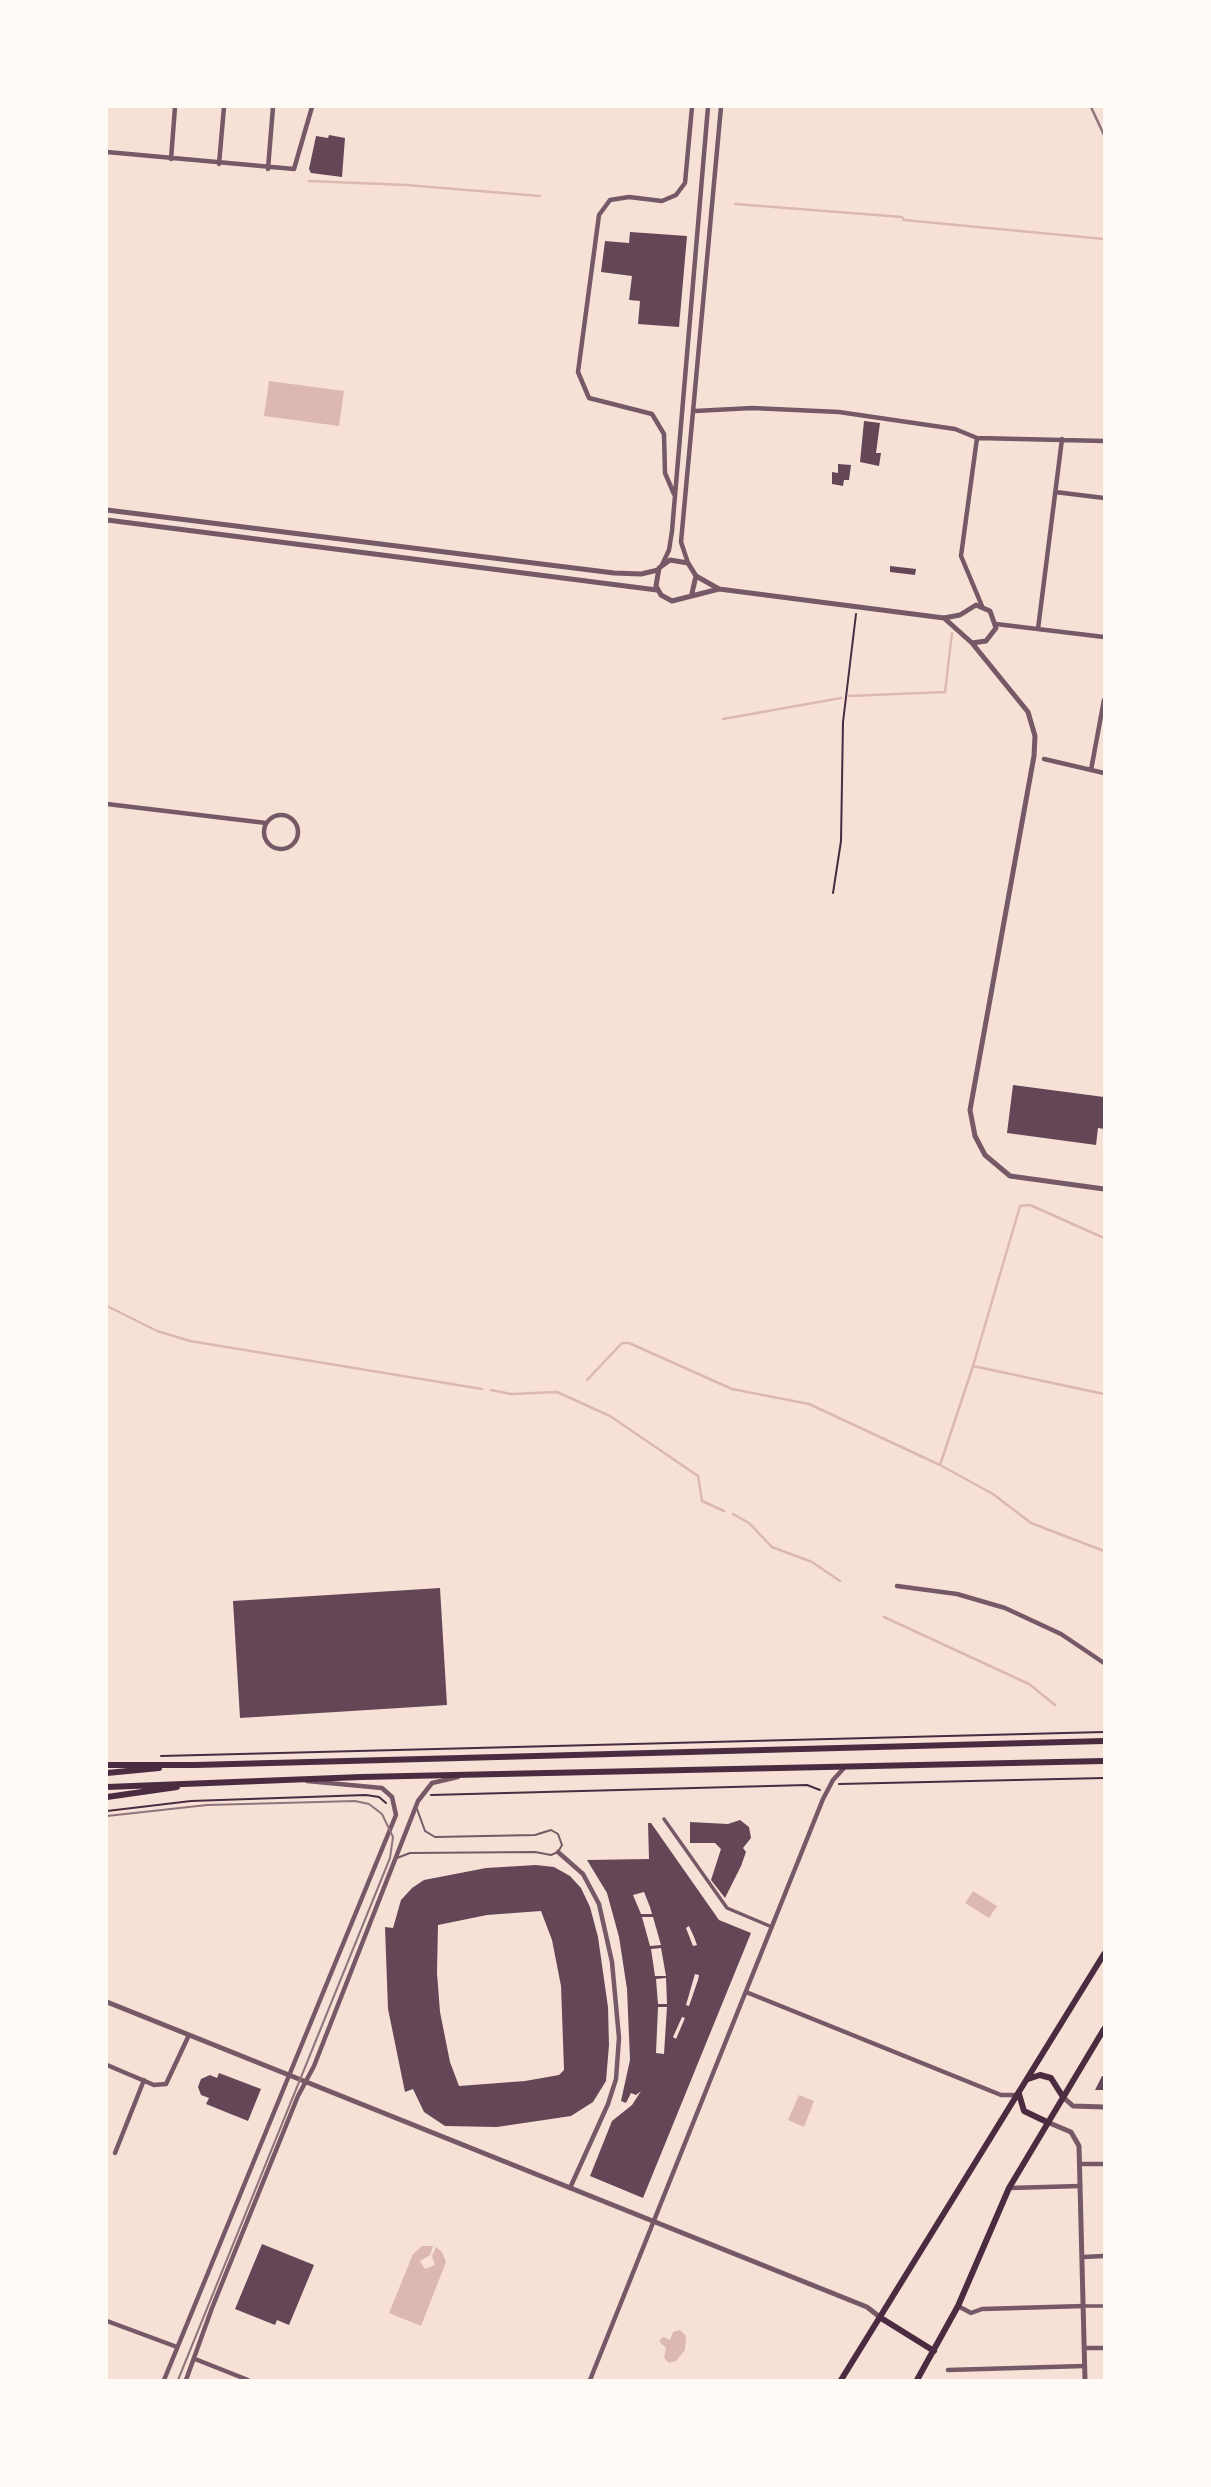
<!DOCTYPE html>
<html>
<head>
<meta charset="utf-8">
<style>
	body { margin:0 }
	#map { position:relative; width:1211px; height:2487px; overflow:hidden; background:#f7e1d7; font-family:Inter,sans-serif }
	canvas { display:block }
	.frame { position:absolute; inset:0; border:108px solid #fffaf5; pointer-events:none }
</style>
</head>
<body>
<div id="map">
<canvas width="1211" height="2487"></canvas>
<div class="frame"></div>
</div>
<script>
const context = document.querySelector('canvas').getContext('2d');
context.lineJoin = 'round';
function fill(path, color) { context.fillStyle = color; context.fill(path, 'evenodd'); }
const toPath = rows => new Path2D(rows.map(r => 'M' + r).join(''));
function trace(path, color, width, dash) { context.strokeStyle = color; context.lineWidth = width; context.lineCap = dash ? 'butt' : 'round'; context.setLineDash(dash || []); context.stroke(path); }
const water = toPath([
	[269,381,344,391,339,426,264,416],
	[973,1891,997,1906,989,1918,965,1903],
	[799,2095,814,2101,804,2127,788,2120],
	[422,2246,433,2246,430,2255,420,2261,425,2269,435,2265,432,2256,436,2247,442,2252,446,2262,421,2326,389,2313,413,2254],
	[680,2330,686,2336,685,2350,676,2361,669,2363,664,2358,666,2348,659,2341,663,2337,670,2340,673,2332]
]);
const stream = toPath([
	[309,181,406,185,540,196],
	[735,204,902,217,904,220,1104,239],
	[849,696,945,692,952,633],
	[723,719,841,698],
	[107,1306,157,1331,190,1341,482,1389],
	[973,1366,1104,1394],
	[587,1380,622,1343,629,1343,732,1389,809,1404,940,1465,993,1494,1031,1523,1104,1551],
	[491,1390,511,1394,557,1392,610,1416,698,1476,702,1501,724,1511],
	[940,1465,973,1366,1020,1206,1030,1205,1104,1238],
	[733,1514,749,1523,772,1547,812,1562,840,1581],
	[884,1617,1029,1684,1055,1705]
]);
const building = toPath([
	[329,135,345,138,342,177,311,173,309,169,316,136,328,138],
	[630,232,687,236,679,327,638,324,640,301,629,300,632,276,601,272,605,241,629,243],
	[864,421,880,423,876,453,881,453,879,466,860,462],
	[838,464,851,465,849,480,844,480,843,486,832,484,832,472,838,473],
	[890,566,916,569,915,575,890,572],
	[1013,1085,1104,1097,1104,1129,1098,1128,1096,1145,1007,1133],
	[440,1588,447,1705,240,1718,233,1601],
	[740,1820,749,1827,751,1838,743,1848,746,1852,741,1866,725,1898,711,1880,721,1849,715,1843,690,1843,690,1822,728,1824],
	[648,1823,651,1823,719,1920,751,1933,643,2198,590,2176,612,2121,632,2105,641,2091,636,2095,631,2093,626,2103,621,2101,630,2060,627,1989,619,1937,607,1893,587,1860,649,1859],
	[644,1892,650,1907,652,1914,641,1914,633,1895],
	[642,1917,653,1917,661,1945,650,1946],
	[689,1926,694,1937,697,1945,693,1946,686,1928],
	[661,1948,666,1976,655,1976,651,1949],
	[695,1974,699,1975,698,1980,689,2006,686,2005],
	[666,1978,667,2004,658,2004,656,1979],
	[658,2007,667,2007,664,2054,656,2053],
	[682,2017,685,2018,676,2039,673,2037],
	[536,1865,554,1867,570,1876,581,1888,590,1907,598,1937,608,2007,609,2045,606,2081,593,2102,571,2116,497,2127,445,2126,424,2112,413,2089,405,2092,388,2009,385,1927,393,1928,401,1900,412,1888,424,1880,486,1868],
	[541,1911,552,1940,561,1986,564,2070,559,2075,525,2081,459,2086,450,2062,440,2012,437,1973,438,1925,487,1915],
	[219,2073,261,2089,248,2121,206,2104,209,2098,201,2095,198,2087,201,2079,210,2075,217,2078],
	[1102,2076,1104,2076,1104,2090,1095,2090],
	[262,2244,314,2265,289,2325,277,2320,275,2325,235,2309]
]);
const path = toPath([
	[833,893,841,841,843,722,856,614],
	[161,1756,1104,1732],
	[839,1784,1104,1778],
	[431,1795,807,1785,820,1790],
	[107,1811,191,1801,366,1795,379,1797,386,1803]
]);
const service = toPath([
	[397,1858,410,1853,535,1852,551,1855,558,1852,562,1845,558,1834,551,1830,535,1835,435,1837,425,1831,417,1809]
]);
const pedestrian = toPath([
	[664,1819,727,1908,772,1927],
	[1084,2306,1104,2306]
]);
const minor = toPath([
	[107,152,294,169,312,107],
	[171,159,175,107],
	[219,164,224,107],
	[268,169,273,107],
	[695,411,752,408,839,412,955,429,977,438,1104,441],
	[977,438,961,556,982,606],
	[1055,492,1104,498],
	[674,494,665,473,664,434,652,414,589,398,578,372,599,215,610,200,629,197,662,201,676,195,685,183,692,107],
	[688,563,681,542,721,107],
	[662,565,669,550,672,531,708,107],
	[996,624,1104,637],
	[1038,629,1062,439],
	[1044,759,1104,773],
	[1091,770,1104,700],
	[107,804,266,823],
	'264 832a17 17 0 1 1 34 0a17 17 0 1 1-34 0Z',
	[897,1586,957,1594,1005,1608,1061,1634,1104,1663],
	[558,1852,583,1874,599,1904,612,1962,619,2038,616,2079,608,2104,570,2188],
	[746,1992,1001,2095,1015,2095],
	[107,2065,154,2085,166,2084,189,2035],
	[115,2153,144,2080],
	[1081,2164,1104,2164],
	[1010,2188,1080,2186],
	[1083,2257,1104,2256],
	[958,2306,971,2313,982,2309,1084,2306],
	[107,2321,177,2347],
	[1084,2348,1104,2348],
	[195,2359,248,2380],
	[948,2370,1084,2366],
	[164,2380,396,1815,392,1797,382,1788,307,1781],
	[186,2380,212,2308,298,2096,314,2066,418,1801,432,1783,458,1777],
	[590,2380,823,1799,833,1780,844,1768]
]);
const tertiary = toPath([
	[107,510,614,573,641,574,658,570],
	[107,520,657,590],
	[696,576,719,589],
	[692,593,696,576,688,563,670,560,659,568,656,586,661,595,672,601,719,589,944,618,960,615,976,605,990,611,996,628,986,641,972,643,944,618],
	[972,643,1028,712,1035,736,1034,756,970,1110,975,1136,985,1155,1010,1176,1104,1189],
	[107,2002,867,2307,881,2318],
	[1063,2097,1073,2106,1104,2107],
	[1047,2122,1071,2132,1079,2146,1085,2380]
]);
const secondary = toPath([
	[1028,2079,1040,2075,1051,2078,1063,2097],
	[1019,2094,1024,2111,1047,2122],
	[881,2318,934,2351],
	[841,2380,1104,1954],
	[917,2380,958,2306,1009,2188,1104,2029]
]);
const primary = toPath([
	[107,1765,195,1765,1104,1741],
	[107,1773,159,1768],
	[107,1787,361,1777,1104,1761],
	[107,1797,177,1787]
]);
const tram = toPath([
	[107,1816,207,1805,355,1801,369,1804,382,1814,393,1837,390,1858,178,2380]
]);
const rail = toPath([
	[1091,107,1104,135]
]);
fill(water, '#dcb8b0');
trace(stream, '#dcb8b0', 2.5);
fill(building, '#644757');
trace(path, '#4a2c40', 2);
trace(service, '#755966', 2);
trace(pedestrian, '#755966', 3.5);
trace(minor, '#755966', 4.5);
trace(tertiary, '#755966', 5);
trace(secondary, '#4a2c40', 6);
trace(primary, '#4a2c40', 6);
trace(tram, '#8f747c', 2);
trace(rail, '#8f747c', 2.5);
</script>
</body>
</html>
